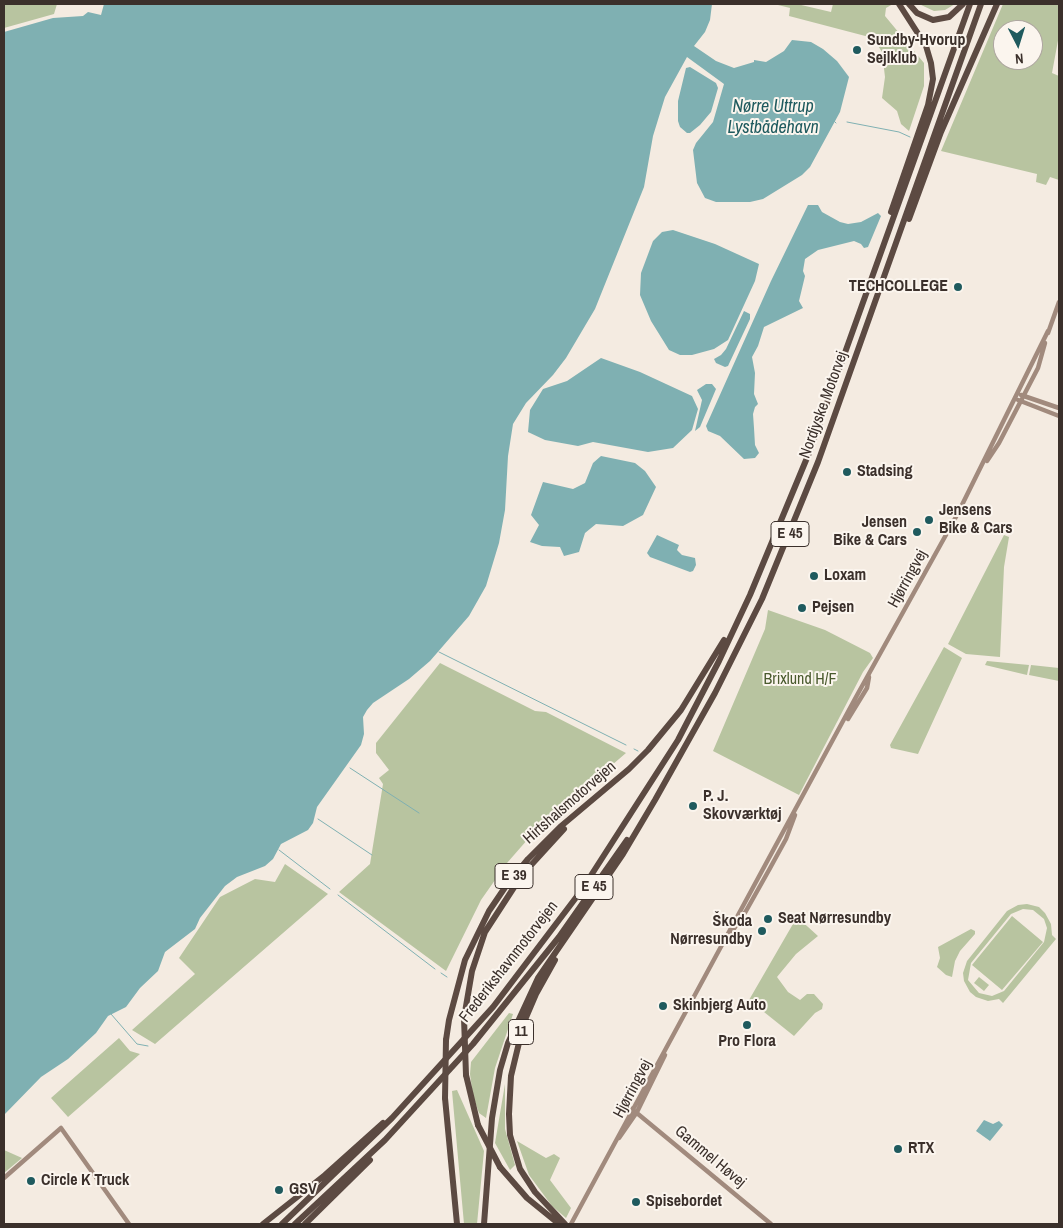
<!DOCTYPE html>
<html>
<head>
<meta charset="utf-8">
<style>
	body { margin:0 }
	#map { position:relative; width:1063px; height:1228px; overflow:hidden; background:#f4ebe1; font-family:"Archivo Narrow",sans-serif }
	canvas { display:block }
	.frame { position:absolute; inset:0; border:5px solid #3b302b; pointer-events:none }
	.north { position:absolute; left:993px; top:20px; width:50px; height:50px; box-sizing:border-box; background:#fbf5ee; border:1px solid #aea6a0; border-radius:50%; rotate:175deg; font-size:14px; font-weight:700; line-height:20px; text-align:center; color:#3b302b }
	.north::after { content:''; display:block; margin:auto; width:18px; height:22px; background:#1f5a5e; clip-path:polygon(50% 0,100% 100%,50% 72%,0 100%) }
</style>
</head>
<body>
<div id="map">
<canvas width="1063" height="1228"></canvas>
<div class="frame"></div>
<div class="north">N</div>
</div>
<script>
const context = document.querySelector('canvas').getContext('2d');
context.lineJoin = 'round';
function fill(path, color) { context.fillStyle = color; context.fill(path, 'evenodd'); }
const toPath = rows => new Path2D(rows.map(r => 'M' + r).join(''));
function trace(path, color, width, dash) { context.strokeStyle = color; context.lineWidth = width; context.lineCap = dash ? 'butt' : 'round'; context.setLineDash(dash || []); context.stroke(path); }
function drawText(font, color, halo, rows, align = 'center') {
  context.font = font + ' "Archivo Narrow",sans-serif'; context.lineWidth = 4; context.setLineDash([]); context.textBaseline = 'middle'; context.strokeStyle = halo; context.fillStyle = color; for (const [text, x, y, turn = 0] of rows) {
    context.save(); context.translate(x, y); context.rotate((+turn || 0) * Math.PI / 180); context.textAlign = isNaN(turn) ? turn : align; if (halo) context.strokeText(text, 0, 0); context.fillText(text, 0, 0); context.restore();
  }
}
const green = toPath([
	[4,4,57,4,54,14,4,28],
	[774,4,797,4,831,12,833,4,893,4,886,8,885,16,924,63,924,86,909,131,901,124,897,111,882,98,885,77,882,52,873,38,789,16,790,8],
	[919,4,955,4,945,10,934,11],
	[1003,4,1059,4,1059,35,1052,73,1059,76,1059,180,1050,177,1046,185,1036,182,1037,174,941,151],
	[1003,30,1033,30,1033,60,1003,60],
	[1004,535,1009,537,1004,567,1000,657,966,654,948,644],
	[768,610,825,630,870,653,873,658,863,672,799,795,713,751,765,629],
	[944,647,962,658,918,754,891,748,890,745],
	[987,661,1029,665,1027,675,985,665],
	[440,663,535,711,546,712,626,753,535,831,507,863,481,900,446,971,339,892,370,864,383,784,379,778,389,770,376,753,376,743],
	[1031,665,1059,668,1059,681,1029,675],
	[285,864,328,894,155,1044,132,1030,195,974,179,958,220,897,255,879,275,882],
	[1027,904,1039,907,1045,913,1051,924,1052,935,1056,939,1003,1003,999,999,988,1001,976,997,970,992,964,981,963,973,967,961,1007,911,1018,905],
	[1023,909,1033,910,1044,919,1047,928,1044,942,1004,991,992,996,979,993,968,980,971,963,1011,914],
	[1012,916,1043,942,1002,990,972,965],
	[797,917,818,936,796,954,777,977,788,992,800,1000,807,994,814,994,823,1004,822,1009,815,1013,794,1036,749,1000],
	[971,929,975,931,975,934,960,951,955,961,952,977,946,975,937,967,940,958,938,947],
	[979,977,989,985,984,991,974,983],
	[509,1013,513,1014,495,1068,486,1118,479,1113,473,1096,470,1074,471,1062],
	[119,1038,130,1051,140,1054,68,1117,51,1098],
	[505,1084,505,1129,515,1165,510,1170,495,1143],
	[457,1090,484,1151,477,1224,464,1224,452,1091],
	[517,1141,546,1158,554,1154,560,1158,550,1180,571,1208,566,1218,552,1206,529,1175],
	[4,1150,22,1158,4,1173]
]);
const water = toPath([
	[104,4,712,4,710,20,705,32,694,46,716,61,734,68,754,62,754,60,766,62,784,51,792,40,811,42,823,49,837,61,849,77,840,112,810,167,802,175,763,199,750,202,716,202,705,198,697,183,693,150,696,143,713,122,724,84,687,57,665,97,653,136,644,187,595,309,566,358,553,375,526,403,513,424,508,456,505,510,499,543,486,586,469,616,430,661,409,679,373,703,367,710,363,717,364,734,361,745,317,807,313,823,308,830,281,844,273,859,265,866,237,877,225,886,200,918,195,929,165,952,158,971,140,988,126,1007,108,1016,96,1033,68,1059,41,1077,4,1115,4,32,53,18,83,16,88,12,101,15],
	[690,67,716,83,718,88,711,112,700,125,690,133,687,133,680,127,678,121,678,101,686,68],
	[808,205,818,205,822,212,840,222,848,224,861,222,878,213,881,216,868,247,864,248,861,244,854,241,818,250,805,259,803,271,805,276,799,301,803,308,764,327,758,346,752,357,755,373,754,394,758,404,755,407,753,414,754,428,755,445,759,453,755,458,744,459,720,436,708,431,706,426,771,281],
	[673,230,715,244,759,264,755,281,728,340,714,349,692,355,680,355,669,350,651,321,640,295,641,273,653,241,662,232],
	[744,311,750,314,750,319,728,366,725,367,716,363,714,359,721,355,726,349],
	[601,358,640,372,692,396,698,409,692,430,673,448,648,452,593,442,578,446,545,440,528,432,530,410,543,389,567,381],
	[706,384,712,384,716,389,700,427,695,431,702,400,697,390],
	[601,456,635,463,645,471,656,487,643,515,623,526,596,524,585,533,579,552,564,556,560,547,542,546,530,542,539,525,531,515,543,482,573,489,585,483,593,463],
	[657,535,679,545,677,550,682,555,695,558,696,565,693,571,690,572,650,557,647,553],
	[984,1120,993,1124,999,1121,1003,1125,990,1141,976,1131]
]);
const stream = toPath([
	[834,121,836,123],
	[847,122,899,132,910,137],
	[439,652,626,745],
	[634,749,638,751],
	[350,768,419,813],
	[318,819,372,855],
	[279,850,330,889],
	[338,895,435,969],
	[441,973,447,977],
	[111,1014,137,1044,148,1046]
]);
const secondary = toPath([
	[1048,333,1059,302],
	[1021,395,1059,408],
	[1018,400,1059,416],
	[987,461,999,443,1038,368,1045,343],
	[848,719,867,688,869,677],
	[731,933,746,911,769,870,786,839,795,815],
	[632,1109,771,1224],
	[619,1138,637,1112,665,1055],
	[4,1178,61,1128,129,1224],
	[571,1224,856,697,957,515,1048,331]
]);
const highway = toPath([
	[909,4,917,13,933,20,949,17,963,4],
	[891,212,928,105,933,79,931,63,926,46,899,4],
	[909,219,941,132,997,4],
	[555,960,536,994,524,1022,511,1076,509,1114,510,1135,520,1169,535,1192,565,1224],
	[464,1018,472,971,485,932,522,875,564,829],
	[446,1040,449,1020,465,960,489,911,506,886,528,859,560,827,629,769,648,750,681,710,724,640],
	[466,1075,478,1125],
	[445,1098,457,1224],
	[500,1167,527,1198,559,1224],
	[263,1224,325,1175,383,1123],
	[282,1224,392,1118,493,1007,581,891,678,740,719,661,750,595,809,453,970,4],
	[295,1224,385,1140,473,1044,559,937,627,840],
	[305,1224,370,1160],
	[484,1224,492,1118,500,1070,508,1043,538,978,623,854,655,800,715,693,762,599,818,462,981,4]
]);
const highwayBridge = toPath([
	[464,1018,466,1075],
	[445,1098,446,1040],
	[478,1125,500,1167]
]);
const markers = [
	[857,50,5,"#1f5a5e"],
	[958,287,5,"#1f5a5e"],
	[847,472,5,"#1f5a5e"],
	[929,520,5,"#1f5a5e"],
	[917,532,5,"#1f5a5e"],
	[814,576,5,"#1f5a5e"],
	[802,608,5,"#1f5a5e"],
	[693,806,5,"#1f5a5e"],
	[768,919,5,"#1f5a5e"],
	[762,931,5,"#1f5a5e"],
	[663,1006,5,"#1f5a5e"],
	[747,1025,5,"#1f5a5e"],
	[898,1149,5,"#1f5a5e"],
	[31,1181,5,"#1f5a5e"],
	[279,1190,5,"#1f5a5e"],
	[636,1202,5,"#1f5a5e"]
];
const shields = [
	[790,534,38],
	[514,876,38],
	[594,887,38],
	[521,1032,25]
];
const shieldNames = [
	["E 45",790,534],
	["E 39",514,876],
	["E 45",594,887],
	["11",521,1032]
];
const poiNames = [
	["Sundby-Hvorup",867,41],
	["Sejlklub",867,59],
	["TECHCOLLEGE",948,287,"right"],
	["Stadsing",857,472],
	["Jensens",939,511],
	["Bike & Cars",939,529],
	["Jensen",907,523,"right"],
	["Bike & Cars",907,541,"right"],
	["Loxam",824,576],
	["Pejsen",812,608],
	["P. J.",703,797],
	["Skovværktøj",703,815],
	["Seat Nørresundby",778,919],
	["Škoda",752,922,"right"],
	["Nørresundby",752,940,"right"],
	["Skinbjerg Auto",673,1006],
	["Pro Flora",747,1042,"center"],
	["RTX",908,1149],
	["Circle K Truck",41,1181],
	["GSV",289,1190],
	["Spisebordet",646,1202]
];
const streetNames = [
	["Nordjyske Motorvej",824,405,-70],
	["Hjørringvej",908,579,-61],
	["Hirtshalsmotorvejen",570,803,-41],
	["Frederikshavnmotorvejen",509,962,-52],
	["Hjørringvej",633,1089,-62],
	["Gammel Høvej",710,1157,40]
];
const parkNames = [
	["Brixlund H/F",800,680]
];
const waterNames = [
	["Nørre Uttrup",773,107],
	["Lystbådehavn",773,128]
];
fill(green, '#b8c4a0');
fill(water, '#7fb0b2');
trace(stream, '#7fb0b2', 1);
trace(secondary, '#a18a7d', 4.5);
trace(highway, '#5c4a42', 6);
trace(highwayBridge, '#5c4a42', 6);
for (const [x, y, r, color] of markers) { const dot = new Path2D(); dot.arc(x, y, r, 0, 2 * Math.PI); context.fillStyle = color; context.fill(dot); trace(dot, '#fbf5ee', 2); }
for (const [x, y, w] of shields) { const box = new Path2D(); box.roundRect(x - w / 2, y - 12.5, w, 25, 4); context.fillStyle = '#fbf5ee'; context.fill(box); trace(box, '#3b302b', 1); }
drawText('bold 15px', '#3b302b', null, shieldNames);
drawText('bold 16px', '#3b302b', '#fbf5ee', poiNames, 'left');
drawText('16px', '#3b302b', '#fbf5ee', streetNames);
drawText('16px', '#4a5a2e', '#fbf5ee', parkNames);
drawText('italic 18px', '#1f5a5e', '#fbf5ee', waterNames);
</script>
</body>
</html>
